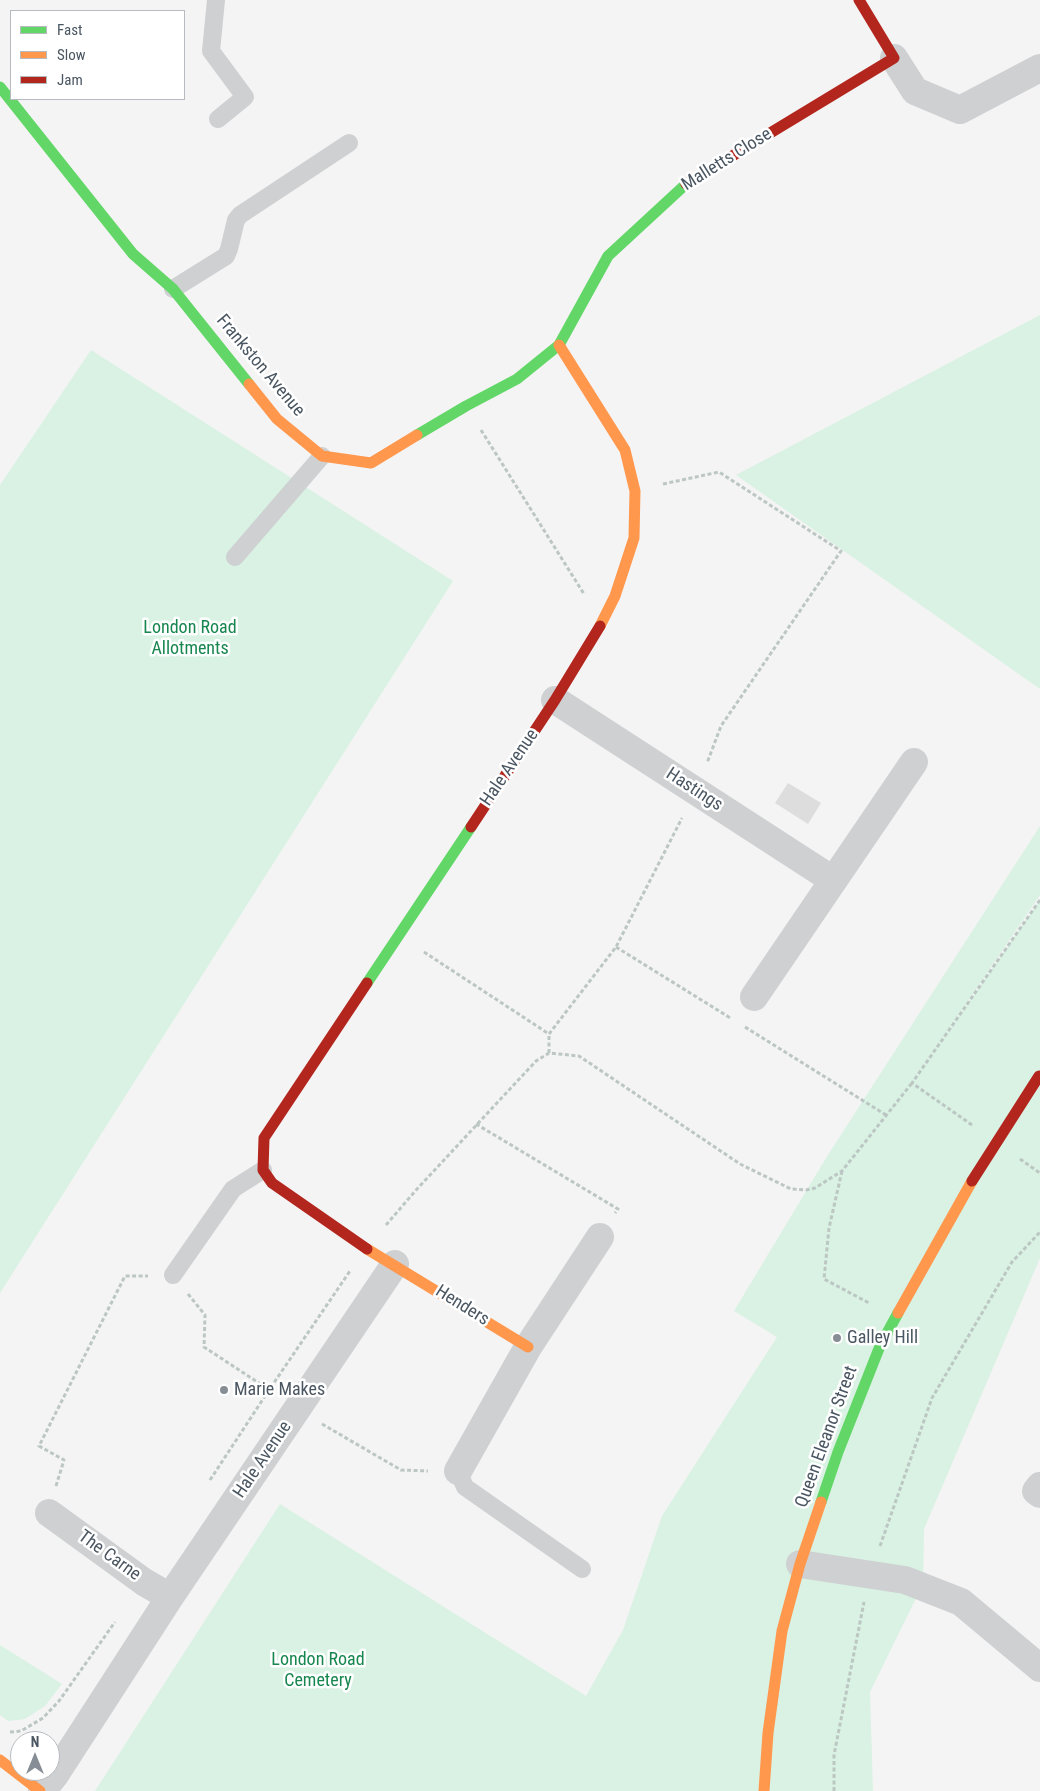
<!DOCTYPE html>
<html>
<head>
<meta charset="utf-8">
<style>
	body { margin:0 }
	#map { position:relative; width:1040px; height:1791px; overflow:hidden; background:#f4f4f4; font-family:"Roboto Condensed",sans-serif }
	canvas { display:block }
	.legend { position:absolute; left:10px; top:10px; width:175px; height:90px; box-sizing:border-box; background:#fff; border:1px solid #b7bbc0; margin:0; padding:6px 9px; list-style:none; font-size:15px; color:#4a5661 }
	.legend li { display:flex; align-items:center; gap:10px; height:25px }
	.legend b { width:25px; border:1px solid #b7bbc0 }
	.north { position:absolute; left:10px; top:1731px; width:50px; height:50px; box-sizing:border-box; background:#fff; border:1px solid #b7bbc0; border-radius:50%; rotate:0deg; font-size:14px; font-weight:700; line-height:20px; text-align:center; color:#4a5661 }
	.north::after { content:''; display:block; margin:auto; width:18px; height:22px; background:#868d94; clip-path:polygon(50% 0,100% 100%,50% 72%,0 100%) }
</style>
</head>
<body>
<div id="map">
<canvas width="1040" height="1791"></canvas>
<ul class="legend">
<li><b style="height:6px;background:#63d668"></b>Fast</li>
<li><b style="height:6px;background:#ff974d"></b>Slow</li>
<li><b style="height:6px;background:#b3261e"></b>Jam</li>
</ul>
<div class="north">N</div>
</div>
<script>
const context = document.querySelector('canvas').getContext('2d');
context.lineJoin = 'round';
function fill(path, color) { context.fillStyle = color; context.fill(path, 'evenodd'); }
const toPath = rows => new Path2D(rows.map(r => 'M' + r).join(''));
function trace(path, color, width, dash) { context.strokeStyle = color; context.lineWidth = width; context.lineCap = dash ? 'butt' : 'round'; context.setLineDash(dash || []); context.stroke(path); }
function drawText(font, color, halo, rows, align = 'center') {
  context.font = font + ' "Roboto Condensed",sans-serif'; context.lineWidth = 5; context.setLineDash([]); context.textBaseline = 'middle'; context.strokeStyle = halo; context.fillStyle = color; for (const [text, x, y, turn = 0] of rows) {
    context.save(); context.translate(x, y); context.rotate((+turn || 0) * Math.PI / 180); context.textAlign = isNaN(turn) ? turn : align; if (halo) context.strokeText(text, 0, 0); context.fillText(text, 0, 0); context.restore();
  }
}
const green = toPath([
	[1040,315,1040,689,736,475],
	[91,350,453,581,0,1293,0,485],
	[1040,826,1040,895,934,1051,1040,900,1040,1258,924,1529,923,1584,870,1692,873,1791,95,1791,280,1504,586,1696,623,1630,662,1516,777,1337,734,1311,826,1158],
	[0,1645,62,1684,45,1706,25,1719,8,1721,0,1715]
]);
const building = toPath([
	[788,783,821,803,808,824,775,803]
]);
const path = toPath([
	[481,430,584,594],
	[663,484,719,472,841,551,721,726,707,763],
	[616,947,732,1019],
	[424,952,549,1034,616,947,682,818],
	[745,1027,886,1115],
	[549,1053,549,1034],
	[476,1124,618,1209,615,1213],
	[972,1125,912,1083,1040,900],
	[1020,1159,1040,1173],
	[842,1171,829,1228,824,1279,869,1303],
	[386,1225,417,1189,536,1061,549,1053,579,1056,740,1164,791,1189,806,1190,815,1188,842,1171,912,1083],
	[188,1294,205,1315,204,1347,268,1389],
	[322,1424,401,1470,428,1471],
	[210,1480,269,1390,350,1271],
	[56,1486,64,1460,39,1446,125,1276,148,1276],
	[880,1546,932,1398,1012,1262,1040,1232],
	[10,1732,21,1731,43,1718,59,1701,115,1622],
	[834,1791,834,1755,864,1602]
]);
const lane = toPath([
	[216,0,211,51,245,97,218,119],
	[173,289,226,256,229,249,236,220,240,215,349,143],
	[235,557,322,456],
	[173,1275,233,1189,263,1170],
	[458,1471,465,1487,582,1569]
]);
const street = toPath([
	[894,58,915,91,960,110,1040,68],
	[555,700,833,880],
	[754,997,914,762],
	[458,1471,528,1347,600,1237],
	[1040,1486,1036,1491,1040,1494],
	[49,1513,144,1582,170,1597],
	[800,1564,905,1580,961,1602,1040,1668],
	[42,1791,55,1775,170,1597,395,1264]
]);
const fast = toPath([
	[0,87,133,254,173,289,249,384],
	[417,435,466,406,517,379,559,345,608,256,686,184],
	[367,983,471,827],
	[821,1502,838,1452,880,1346,898,1313]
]);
const slow = toPath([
	[559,345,625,450,635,491,634,538,615,596,600,626],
	[249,384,277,419,322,456,371,463,417,435],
	[367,1249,528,1347],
	[898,1313,972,1181],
	[0,1760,40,1791],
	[764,1791,768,1733,782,1631,800,1564,821,1502]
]);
const jam = toPath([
	[686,184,894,58,859,0],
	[471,827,555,700,600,626],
	[367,983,264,1138,263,1170,272,1183,367,1249]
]);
const jamBridge = toPath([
	[972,1181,1039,1076]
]);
const markers = [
	[837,1338,5,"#868d94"],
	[224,1390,5,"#868d94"]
];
const streetNames = [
	["Malletts Close",727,160,-32],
	["Frankston Avenue",260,366,50],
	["Hale Avenue",510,768,-56],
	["Hastings",694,790,33],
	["Henders",462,1306,32],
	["Queen Eleanor Street",827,1437,-70],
	["Hale Avenue",263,1460,-56],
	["The Carne",109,1556,36]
];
const parkNames = [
	["London Road",190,628],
	["Allotments",190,649],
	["London Road",318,1660],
	["Cemetery",318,1681]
];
const poiNames = [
	["Galley Hill",847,1338],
	["Marie Makes",234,1390]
];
fill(green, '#d9f2e3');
fill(building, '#ddddde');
trace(path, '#bcc7c4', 3, [4, 2.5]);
trace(lane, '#ced0d2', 18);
trace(street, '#ced0d2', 28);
trace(fast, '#63d668', 11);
trace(slow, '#ff974d', 11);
trace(jam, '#b3261e', 11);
trace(jamBridge, '#b3261e', 11);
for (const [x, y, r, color] of markers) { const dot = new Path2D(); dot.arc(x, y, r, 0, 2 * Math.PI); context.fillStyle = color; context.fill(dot); trace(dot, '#fff', 2); }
drawText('18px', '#4a5661', '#fff', streetNames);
drawText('18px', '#17864f', '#fff', parkNames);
drawText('18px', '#4a5661', '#fff', poiNames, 'left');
</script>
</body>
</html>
